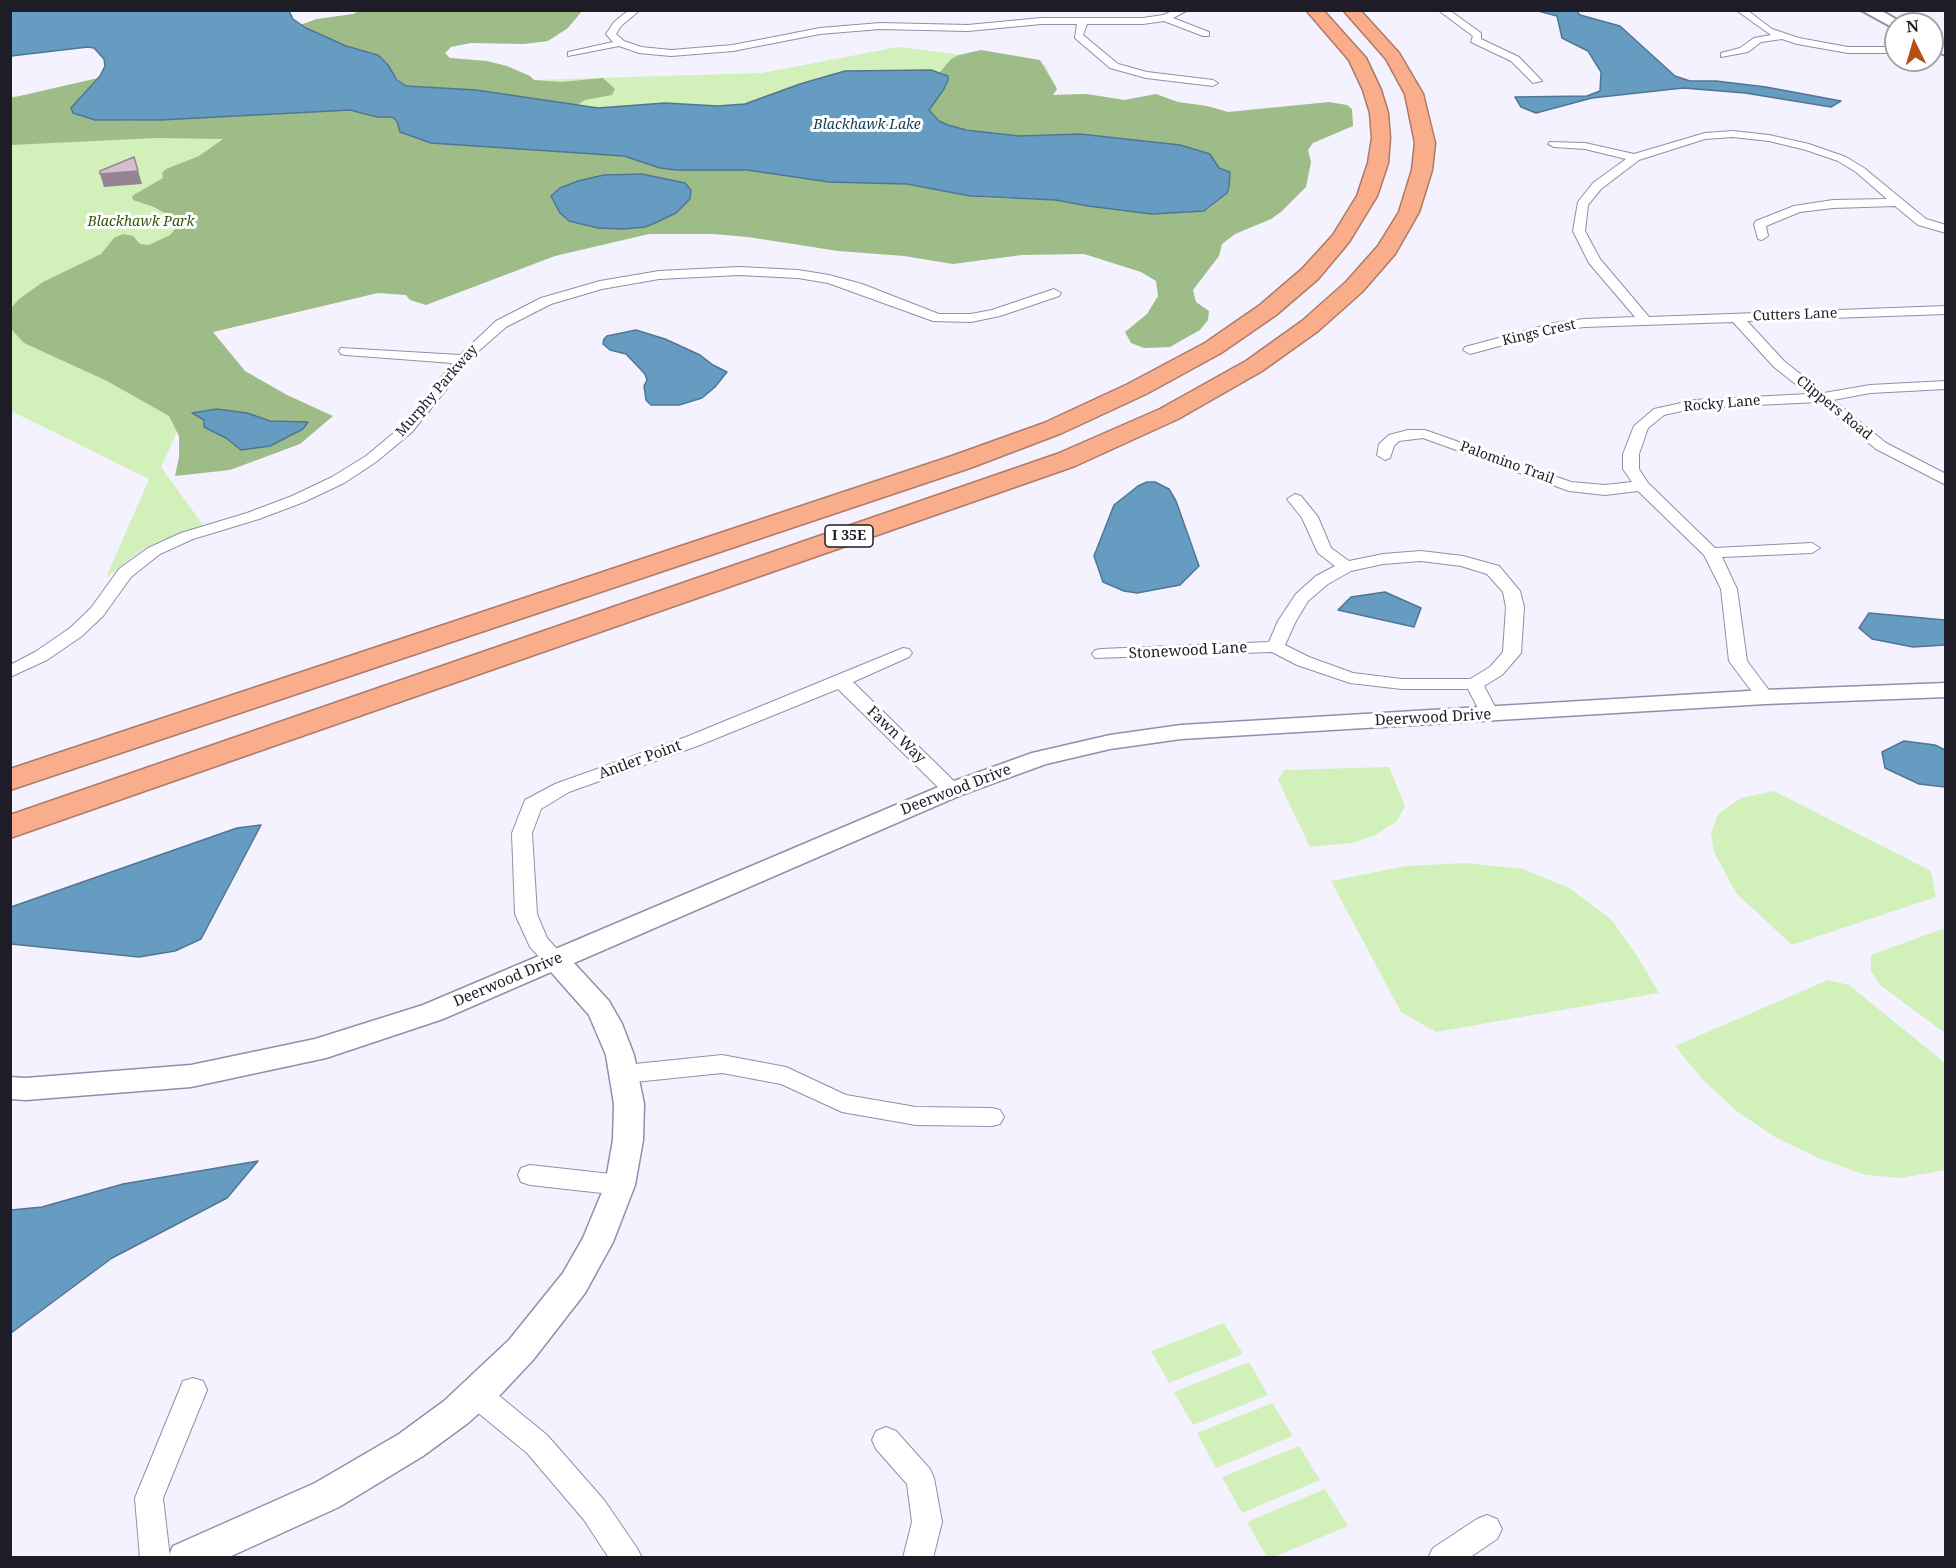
<!DOCTYPE html>
<html>
<head>
<meta charset="utf-8">
<style>
	body { margin:0 }
	#map { position:relative; width:1956px; height:1568px; overflow:hidden; background:#f4f2ff; font-family:"Noto Serif",serif }
	canvas { display:block }
	.frame { position:absolute; inset:0; border:12px solid #1e1c27; pointer-events:none }
	.north { position:absolute; left:1884px; top:12px; width:60px; height:60px; box-sizing:border-box; background:#fff; border:2px solid #a5a4a9; border-radius:50%; rotate:355deg; font-size:16px; font-weight:700; line-height:24px; text-align:center; color:#1e1c27 }
	.north::after { content:''; display:block; margin:auto; width:21px; height:27px; background:#b35016; clip-path:polygon(50% 0,100% 100%,50% 72%,0 100%) }
</style>
</head>
<body>
<div id="map">
<canvas width="1956" height="1568"></canvas>
<div class="frame"></div>
<div class="north">N</div>
</div>
<script>
const context = document.querySelector('canvas').getContext('2d');
context.lineJoin = 'round';
function fill(path, color) { context.fillStyle = color; context.fill(path, 'evenodd'); }
const toPath = rows => new Path2D(rows.map(r => 'M' + r).join(''));
function trace(path, color, width, dash) { context.strokeStyle = color; context.lineWidth = width; context.lineCap = dash ? 'butt' : 'round'; context.setLineDash(dash || []); context.stroke(path); }
function drawText(font, color, halo, rows, align = 'center') {
  context.font = font + ' "Noto Serif",serif'; context.lineWidth = 6; context.setLineDash([]); context.textBaseline = 'middle'; context.strokeStyle = halo; context.fillStyle = color; for (const [text, x, y, turn = 0] of rows) {
    context.save(); context.translate(x, y); context.rotate((+turn || 0) * Math.PI / 180); context.textAlign = isNaN(turn) ? turn : align; if (halo) context.strokeText(text, 0, 0); context.fillText(text, 0, 0); context.restore();
  }
}
const green = toPath([
	[898,47,1045,65,1057,89,1053,95,1086,94,1242,116,1306,140,1207,238,745,205,213,332,193,397,161,467,203,525,164,539,141,550,106,578,149,479,11,411,10,96,762,73],
	[1389,767,1405,806,1397,821,1376,835,1352,843,1310,847,1278,780,1284,770],
	[1774,791,1931,871,1936,897,1792,945,1736,893,1714,852,1711,833,1718,814,1741,798],
	[1465,863,1523,869,1569,888,1611,919,1639,959,1659,993,1436,1032,1401,1012,1331,881,1406,866],
	[1945,928,1946,928,1945,1033,1880,985,1871,971,1871,955],
	[1828,980,1849,985,1945,1063,1945,1170,1901,1178,1866,1175,1818,1158,1775,1137,1738,1112,1702,1079,1675,1046],
	[1224,1323,1243,1354,1169,1383,1151,1351],
	[1249,1362,1268,1395,1193,1425,1174,1392],
	[1272,1403,1293,1436,1216,1468,1197,1433],
	[1299,1446,1320,1480,1242,1513,1222,1477],
	[1325,1489,1348,1526,1274,1557,1267,1557,1247,1522]
]);
const forest = toPath([
	[359,11,582,11,568,28,548,41,524,44,471,43,451,47,445,53,450,58,487,61,507,66,530,76,534,80,561,82,603,78,615,89,612,95,585,100,577,105,476,90,413,88,401,84,388,65,374,53,346,46,300,25,317,19,353,14],
	[981,50,1040,60,1057,89,1053,95,1086,94,1124,100,1156,94,1178,102,1207,106,1228,112,1329,102,1347,105,1352,109,1353,126,1313,143,1308,150,1311,162,1306,187,1281,212,1271,219,1235,234,1222,244,1219,256,1193,290,1196,302,1209,311,1208,320,1200,330,1170,347,1144,348,1131,343,1125,332,1147,314,1158,296,1156,281,1141,272,1084,254,1022,255,953,264,904,256,838,251,748,237,713,234,649,234,555,256,426,305,410,300,406,295,378,293,213,332,245,371,287,395,333,416,300,444,230,470,175,476,179,457,179,436,169,416,107,381,24,343,11,329,11,308,19,299,43,282,101,254,114,238,123,234,133,236,140,244,149,245,170,235,176,228,175,219,154,207,133,200,132,196,163,178,162,173,166,169,199,156,223,139,156,138,11,145,11,98,98,78,87,91,79,115,95,120,132,121,350,110,377,117,392,117,397,121,401,132,431,143,624,156,660,168,676,170,747,170,829,182,907,184,985,198,1056,200,1088,206,1152,214,1207,210,1227,193,1227,171,1219,168,1210,154,1180,145,1080,134,1019,136,957,128,939,121,929,110,948,80,947,76,940,72,951,59,959,55]
]);
const water = toPath([
	[1576,10,1580,15,1620,26,1675,76,1690,81,1716,81,1766,87,1841,101,1831,107,1745,93,1683,88,1592,98,1536,113,1521,107,1515,97,1587,96,1600,91,1601,72,1588,51,1562,38,1557,16,1538,11,1576,10],
	[10,11,289,11,293,19,306,28,346,46,378,55,388,65,397,80,406,86,476,90,598,108,665,103,718,106,745,104,800,84,845,71,931,70,948,76,948,80,944,89,929,110,939,121,948,125,966,130,1019,136,1080,134,1180,145,1210,154,1219,168,1230,172,1229,187,1227,193,1204,211,1152,214,1088,206,1056,200,970,196,907,184,829,182,747,170,676,170,660,168,624,156,431,143,400,132,397,121,392,117,377,117,350,110,160,120,95,120,73,113,71,108,100,76,105,66,104,59,94,48,88,47,11,56,10,11],
	[642,174,685,183,691,190,690,199,676,213,655,223,645,227,623,229,598,228,569,221,560,213,551,196,560,188,578,181,604,175,642,174],
	[636,330,665,339,700,355,713,365,727,372,715,387,702,398,679,405,651,405,646,400,644,386,647,380,645,374,626,354,610,350,603,344,604,339,607,336,636,330],
	[217,409,247,413,270,421,308,422,303,429,270,446,241,450,226,438,204,427,204,420,192,413,217,409],
	[1147,482,1155,482,1169,489,1176,501,1199,566,1180,585,1137,593,1124,591,1103,582,1094,556,1114,505,1138,486,1147,482],
	[1385,592,1421,608,1414,627,1338,610,1351,597,1385,592],
	[1869,613,1945,620,1945,645,1913,647,1872,639,1859,628,1869,613],
	[1904,741,1935,745,1945,750,1945,787,1919,784,1885,768,1882,752,1904,741],
	[261,825,201,939,175,951,139,957,11,944,11,907,237,828,261,825],
	[258,1161,227,1198,112,1258,11,1333,11,1210,42,1207,123,1184,258,1161]
]);
const minor = toPath([
	[629,10,640,10,621,26,616,34,624,41,641,47,671,50,733,45,820,28,880,23,968,25,1041,18,1143,18,1163,15,1175,10,1188,10,1173,18,1209,32,1209,36,1203,36,1164,21,1143,24,1087,24,1083,35,1118,64,1147,72,1213,80,1218,83,1213,86,1146,78,1110,68,1075,38,1077,24,1041,24,968,31,880,29,820,34,733,51,671,56,639,53,619,46,568,56,568,52,613,42,606,34,614,22,629,10],
	[1438,10,1449,10,1481,33,1481,39,1519,57,1542,81,1533,83,1511,61,1471,42,1473,36,1438,10],
	[1736,10,1747,10,1772,29,1799,38,1848,47,1896,47,1896,53,1848,53,1797,44,1782,39,1761,42,1748,52,1721,57,1721,53,1740,48,1754,38,1771,35,1736,10],
	[1733,131,1769,135,1809,144,1846,157,1864,168,1926,219,1946,225,1946,233,1918,225,1895,206,1833,208,1800,212,1766,226,1768,236,1762,240,1758,239,1754,224,1756,221,1794,206,1833,200,1887,199,1856,172,1838,161,1806,150,1769,141,1733,137,1705,139,1639,160,1601,189,1588,205,1585,231,1600,259,1649,317,1946,306,1946,314,1747,321,1784,361,1824,393,1870,385,1946,381,1946,389,1870,393,1833,400,1886,443,1946,474,1946,485,1876,449,1818,402,1695,408,1664,415,1648,428,1639,454,1639,469,1648,483,1715,548,1812,543,1820,548,1812,553,1722,557,1737,589,1747,661,1774,697,1771,701,1765,703,1759,701,1729,661,1721,589,1704,555,1638,491,1605,495,1569,491,1423,438,1399,441,1394,446,1390,458,1385,460,1377,455,1379,444,1389,435,1408,430,1425,430,1571,482,1605,485,1632,482,1623,469,1623,454,1634,426,1654,409,1695,400,1808,394,1774,367,1733,322,1584,327,1555,331,1470,354,1463,350,1465,347,1554,323,1584,319,1635,317,1589,263,1573,231,1578,202,1593,183,1626,159,1585,149,1554,147,1548,144,1550,142,1585,143,1634,154,1705,133,1733,131],
	[739,267,798,270,829,275,862,284,939,314,971,314,992,310,1054,289,1061,293,1059,296,1000,316,971,322,933,321,828,283,798,278,739,275,659,279,602,289,551,304,506,327,474,355,412,432,376,462,344,483,304,502,259,519,193,539,160,554,131,577,103,616,82,636,47,660,10,677,10,665,35,652,70,628,91,608,119,569,148,548,181,533,247,513,292,496,332,477,366,456,402,426,453,363,346,355,341,354,339,351,341,348,460,355,496,321,541,298,600,281,659,271,739,267],
	[1295,494,1301,496,1318,517,1331,548,1349,561,1383,554,1421,551,1463,556,1499,566,1520,591,1524,607,1521,653,1502,675,1484,686,1499,714,1497,718,1483,718,1468,689,1402,689,1350,683,1297,665,1272,652,1095,658,1092,654,1095,650,1101,649,1269,642,1278,621,1296,594,1316,576,1335,566,1318,553,1302,518,1287,499,1295,494],
	[1421,561,1461,566,1487,574,1503,592,1506,607,1503,652,1490,667,1470,679,1402,679,1353,673,1309,657,1285,645,1296,621,1308,601,1328,584,1351,571,1383,564,1421,561],
	[903,648,909,649,912,653,909,657,853,682,959,786,962,790,959,794,952,796,945,794,838,689,700,745,569,792,541,809,532,833,537,914,547,938,566,959,563,965,555,967,547,965,530,947,515,914,512,833,525,800,555,784,686,737,903,648],
	[722,1055,786,1067,846,1095,916,1107,992,1108,1000,1110,1004,1117,1000,1124,992,1126,916,1125,842,1112,781,1084,722,1073,625,1083,617,1080,613,1074,617,1068,625,1065,722,1055],
	[530,1165,620,1175,629,1178,632,1185,629,1192,620,1195,530,1185,521,1182,518,1175,521,1168,530,1165],
	[193,1378,203,1381,207,1390,163,1498,170,1558,140,1558,135,1498,183,1381,193,1378],
	[476,1382,486,1385,547,1435,604,1500,637,1548,642,1558,609,1558,584,1520,527,1453,466,1403,462,1394,466,1385,476,1382],
	[886,1427,896,1431,930,1469,934,1478,942,1522,933,1558,903,1558,912,1522,907,1484,876,1449,872,1440,876,1431,886,1427],
	[1487,1515,1497,1519,1502,1529,1497,1539,1469,1558,1428,1558,1433,1548,1477,1519,1487,1515]
]);
const tertiary = toPath([
	[1946,683,1946,697,1765,704,1181,739,1110,749,1046,764,961,795,574,963,609,1001,622,1024,634,1055,644,1104,643,1140,635,1185,613,1242,585,1293,533,1360,502,1393,468,1423,423,1456,339,1507,227,1558,168,1558,173,1546,315,1483,399,1434,444,1401,509,1340,563,1273,583,1238,605,1185,613,1140,614,1104,606,1055,589,1015,551,972,443,1019,326,1058,191,1087,26,1100,10,1099,10,1077,26,1078,191,1065,315,1039,423,1005,943,785,1032,753,1110,735,1181,725,1765,690,1946,683]
]);
const secondary = toPath([
	[1861,10,1880,10,1904,24,1896,24,1896,28,1892,27,1861,10],
	[1932,40,1946,45,1946,55,1932,50,1932,40]
]);
const motorway = toPath([
	[1306,10,1323,10,1366,58,1381,90,1388,113,1390,138,1388,163,1377,196,1349,242,1318,279,1276,315,1221,353,1146,394,1062,433,970,468,10,790,10,769,952,456,1044,423,1128,384,1205,343,1260,305,1302,269,1333,235,1357,196,1368,163,1372,138,1370,113,1363,90,1349,60,1306,10],
	[1343,10,1360,10,1399,53,1423,94,1435,143,1432,170,1419,212,1395,254,1362,292,1318,331,1262,371,1178,419,1075,466,10,838,10,815,1057,454,1160,409,1246,361,1302,321,1346,282,1378,246,1399,212,1412,170,1415,143,1405,94,1386,59,1343,10]
]);
const shadedWall = toPath([
	[134,157,142,184,104,187,100,174]
]);
const building = toPath([
	[134,157,138,171,100,174,100,171,134,157]
]);
const farWaternames = [
	["Blackhawk Lake",867,125]
];
const farParknames = [
	["Blackhawk Park",141,222]
];
const farStreetnames = [
	["Cutters Lane",1795,315,-2],
	["Kings Crest",1539,333,-13],
	["Murphy Parkway",437,391,-49],
	["Rocky Lane",1722,404,-5],
	["Clippers Road",1834,408,39],
	["Palomino Trail",1507,463,20]
];
const shields = [
	[849,536,48]
];
const shieldNames = [
	["I 35E",849,536]
];
const streetNames = [
	["Stonewood Lane",1188,651,-3],
	["Deerwood Drive",1433,718,-3],
	["Fawn Way",896,735,44],
	["Antler Point",640,760,-20],
	["Deerwood Drive",956,790,-21],
	["Deerwood Drive",508,980,-23]
];
fill(green, '#d1f0ba');
fill(forest, '#9ebc87');
fill(water, '#669cc1');
trace(water, '#507693', 1.5);
trace(minor, '#928eab', 2);
trace(tertiary, '#928eab', 3);
trace(secondary, '#928eab', 4);
trace(motorway, '#ad7a67', 3);
fill(minor, '#fff');
fill(tertiary, '#fff');
fill(secondary, '#fff');
fill(motorway, '#faad8a');
fill(shadedWall, '#968493');
fill(building, '#d7bdd2');
trace(building, '#968493', 1.5);
drawText('italic 14px', '#103c56', '#fff', farWaternames);
drawText('italic 14px', '#325505', '#fff', farParknames);
drawText('14px', '#1e1c27', '#fff', farStreetnames);
for (const [x, y, w] of shields) { const box = new Path2D(); box.roundRect(x - w / 2, y - 11, w, 22, 4.5); context.fillStyle = '#fff'; context.fill(box); trace(box, '#1e1c27', 1.5); }
drawText('bold 14px', '#1e1c27', null, shieldNames);
drawText('15px', '#1e1c27', '#fff', streetNames);
</script>
</body>
</html>
